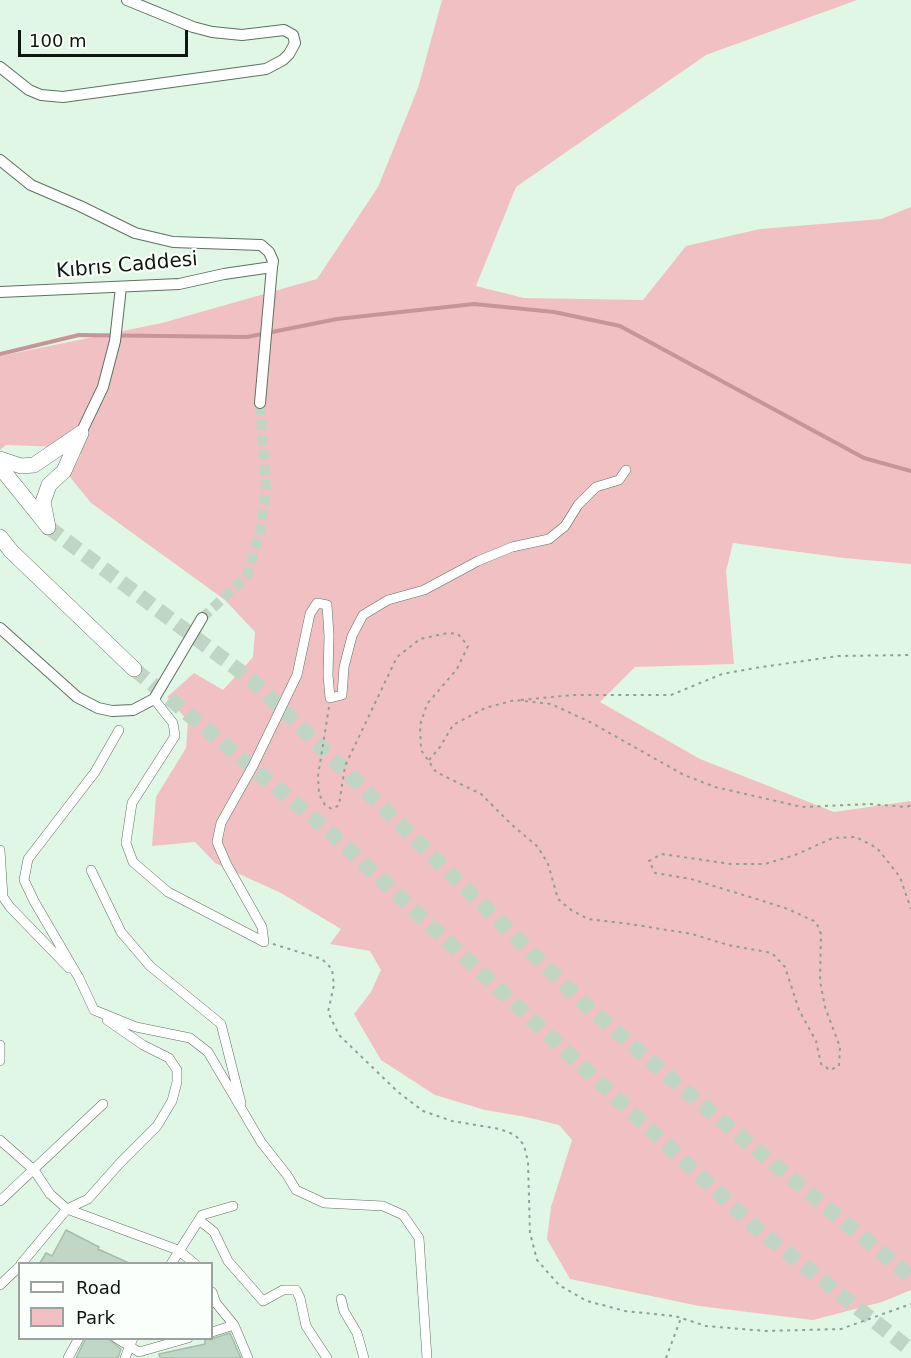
<!DOCTYPE html>
<html>
<head>
<meta charset="utf-8">
<style>
	body { margin:0 }
	#map { position:relative; width:911px; height:1358px; overflow:hidden; background:#e1f7e5; font-family:"DejaVu Sans",sans-serif }
	canvas { display:block }
	.legend { position:absolute; left:18px; top:1262px; width:195px; height:78px; box-sizing:border-box; background:#fafffb; border:2px solid #9ca29d; margin:0; padding:8px 10px; list-style:none; font-size:18px; color:#0e1610 }
	.legend li { display:flex; align-items:center; gap:12px; height:30px }
	.legend b { width:30px; border:2px solid #9ca29d }
	.scale { position:absolute; left:18px; top:30px; width:170px; height:27px; box-sizing:border-box; border:3px solid #0e1610; border-top:0; padding-left:8px; font-size:18px; line-height:21px; white-space:nowrap; color:#0e1610; -webkit-text-stroke:4px #fafffb; paint-order:stroke }
</style>
</head>
<body>
<div id="map">
<canvas width="911" height="1358"></canvas>
<ul class="legend">
<li><b style="height:8px;background:#fff"></b>Road</li>
<li><b style="height:16px;background:#f1c0c3"></b>Park</li>
</ul>
<div class="scale">100 m</div>
</div>
<script>
const context = document.querySelector('canvas').getContext('2d');
context.lineJoin = 'round';
function fill(path, color) { context.fillStyle = color; context.fill(path, 'evenodd'); }
const toPath = rows => new Path2D(rows.map(r => 'M' + r).join(''));
function trace(path, color, width, dash) { context.strokeStyle = color; context.lineWidth = width; context.lineCap = dash ? 'butt' : 'round'; context.setLineDash(dash || []); context.stroke(path); }
function drawText(font, color, halo, rows, align = 'center') {
  context.font = font + ' "DejaVu Sans",sans-serif'; context.lineWidth = 4.5; context.setLineDash([]); context.textBaseline = 'middle'; context.strokeStyle = halo; context.fillStyle = color; for (const [text, x, y, turn = 0] of rows) {
    context.save(); context.translate(x, y); context.rotate((+turn || 0) * Math.PI / 180); context.textAlign = isNaN(turn) ? turn : align; if (halo) context.strokeText(text, 0, 0); context.fillText(text, 0, 0); context.restore();
  }
}
const green = toPath([
	[442,0,857,0,706,55,516,187,476,286,524,298,643,300,686,246,760,229,881,219,911,207,911,564,844,558,733,543,726,571,734,664,635,667,600,702,700,759,834,812,911,801,911,1290,882,1302,813,1320,699,1306,570,1279,547,1239,551,1207,572,1140,559,1125,526,1117,485,1110,435,1095,381,1060,354,1014,371,992,381,970,370,951,330,944,341,929,281,893,215,863,195,842,152,846,156,797,186,748,188,721,167,697,194,673,223,690,253,657,255,632,225,600,91,503,70,477,81,454,59,447,6,445,0,450,0,356,162,323,317,279,378,187,418,88]
]);
const stream = toPath([
	[0,354,79,335,247,337,337,319,474,304,554,312,620,326,864,458,911,471]
]);
const building = toPath([
	[66,1230,99,1247,98,1249,129,1263,40,1263,46,1253,52,1256,66,1230],
	[230,1333,241,1358,160,1358,159,1354,205,1344,205,1338,214,1338,230,1333],
	[86,1338,106,1338,110,1340,121,1349,118,1358,76,1358,86,1338]
]);
const tertiaryTunnel = toPath([
	[202,618,247,576,261,528,266,487,260,403]
]);
const trunkTunnel = toPath([
	[48,527,253,681,581,1001,677,1084,911,1277],
	[134,669,331,833,755,1227,911,1350]
]);
const path = toPath([
	[521,700,573,695,671,695,722,674,755,668,838,656,911,655],
	[329,707,318,776,319,794,325,805,332,809,339,805,345,766,397,657,420,639,448,633,458,634,468,646,457,669,427,704,420,725,421,750,436,772,481,794,511,824,538,847,548,864,558,899,571,910,588,919,630,924,692,934,728,945,772,953,785,967,799,1010,816,1041,821,1064,830,1070,839,1066,840,1047,825,1007,820,981,821,934,816,922,788,909,763,901,691,879,655,873,649,861,662,854,731,864,765,864,795,855,833,838,856,837,877,848,900,877,911,909],
	[429,760,440,747,453,725,485,708,515,700,551,704,590,722,684,775,715,787,802,807,869,804,907,807,911,805],
	[273,944,322,959,332,969,334,985,328,1012,339,1035,398,1092,423,1111,452,1121,500,1129,515,1135,524,1145,528,1162,530,1233,537,1260,559,1285,587,1301,625,1311,675,1316,706,1326,765,1331,841,1329,911,1304],
	[666,1358,681,1318]
]);
const minor = toPath([
	[154,699,173,723,175,736,132,803,126,843,133,862,168,892,264,942],
	[119,730,95,772,28,859,24,880,34,901,79,978,94,1010,136,1027,190,1038,208,1052,261,1142,287,1175,296,1190,324,1203,383,1206,403,1215,419,1238,427,1358],
	[0,850,3,897,10,907,69,968],
	[91,870,121,932,150,966,221,1024,241,1103],
	[264,942,262,927,227,865,217,842,221,823,253,766,297,675,310,614,317,603,327,605,329,636,328,675,330,698,342,695,344,667,352,636,363,615,388,600,424,590,478,561,512,547,549,539,565,526,578,505,596,487,619,480,626,470],
	[0,1045,0,1061],
	[0,1140,34,1170,50,1194,67,1209,178,1250,195,1264],
	[0,1201,103,1104],
	[199,1220,214,1232,228,1261,263,1301,283,1290,296,1290,300,1298,306,1326,327,1358],
	[21,1264,67,1209,88,1199,120,1163,157,1126,172,1101,177,1082,177,1070,169,1058,143,1045,107,1020],
	[171,1264,202,1215,233,1206],
	[0,1285,20,1266],
	[212,1292,216,1303,234,1325,248,1358],
	[341,1299,344,1311,357,1333,364,1358],
	[212,1332,234,1325],
	[116,1338,139,1352,188,1338],
	[68,1358,79,1338],
	[125,1358,133,1338]
]);
const tertiary = toPath([
	[0,67,29,90,41,95,63,97,266,69,283,60,289,54,295,43,293,35,284,30,242,35,212,32,193,27,127,0],
	[0,160,31,185,80,206,135,233,173,242,261,245,269,252,273,261,272,267,224,274,179,284,0,292],
	[260,403,272,267],
	[81,433,103,387,115,341,121,287],
	[0,628,77,697,98,708,112,711,133,710,154,699,202,618]
]);
const trunk = toPath([
	[0,459,21,466,34,465,81,433,64,471,49,485,43,502,48,527],
	[0,467,46,524],
	[0,537,11,551,134,669]
]);
const streetNames = [
	["Kıbrıs Caddesi",127,266,-5]
];
fill(green, '#f1c0c3');
trace(stream, '#c69599', 4);
fill(building, '#c1d7c5');
trace(building, '#a7bcab', 1.5);
trace(tertiaryTunnel, '#c1d5c5', 10, [10, 5]);
trace(trunkTunnel, '#c1d5c5', 15, [15, 8]);
trace(minor, '#5d7161', 10);
trace(tertiary, '#5d7161', 12);
trace(trunk, '#5d7161', 16);
trace(path, '#8fa093', 2, [3, 4.5]);
trace(minor, '#fff', 9);
trace(tertiary, '#fff', 10);
trace(trunk, '#fff', 15);
drawText('20px', '#0e1610', '#fafffb', streetNames);
</script>
</body>
</html>
